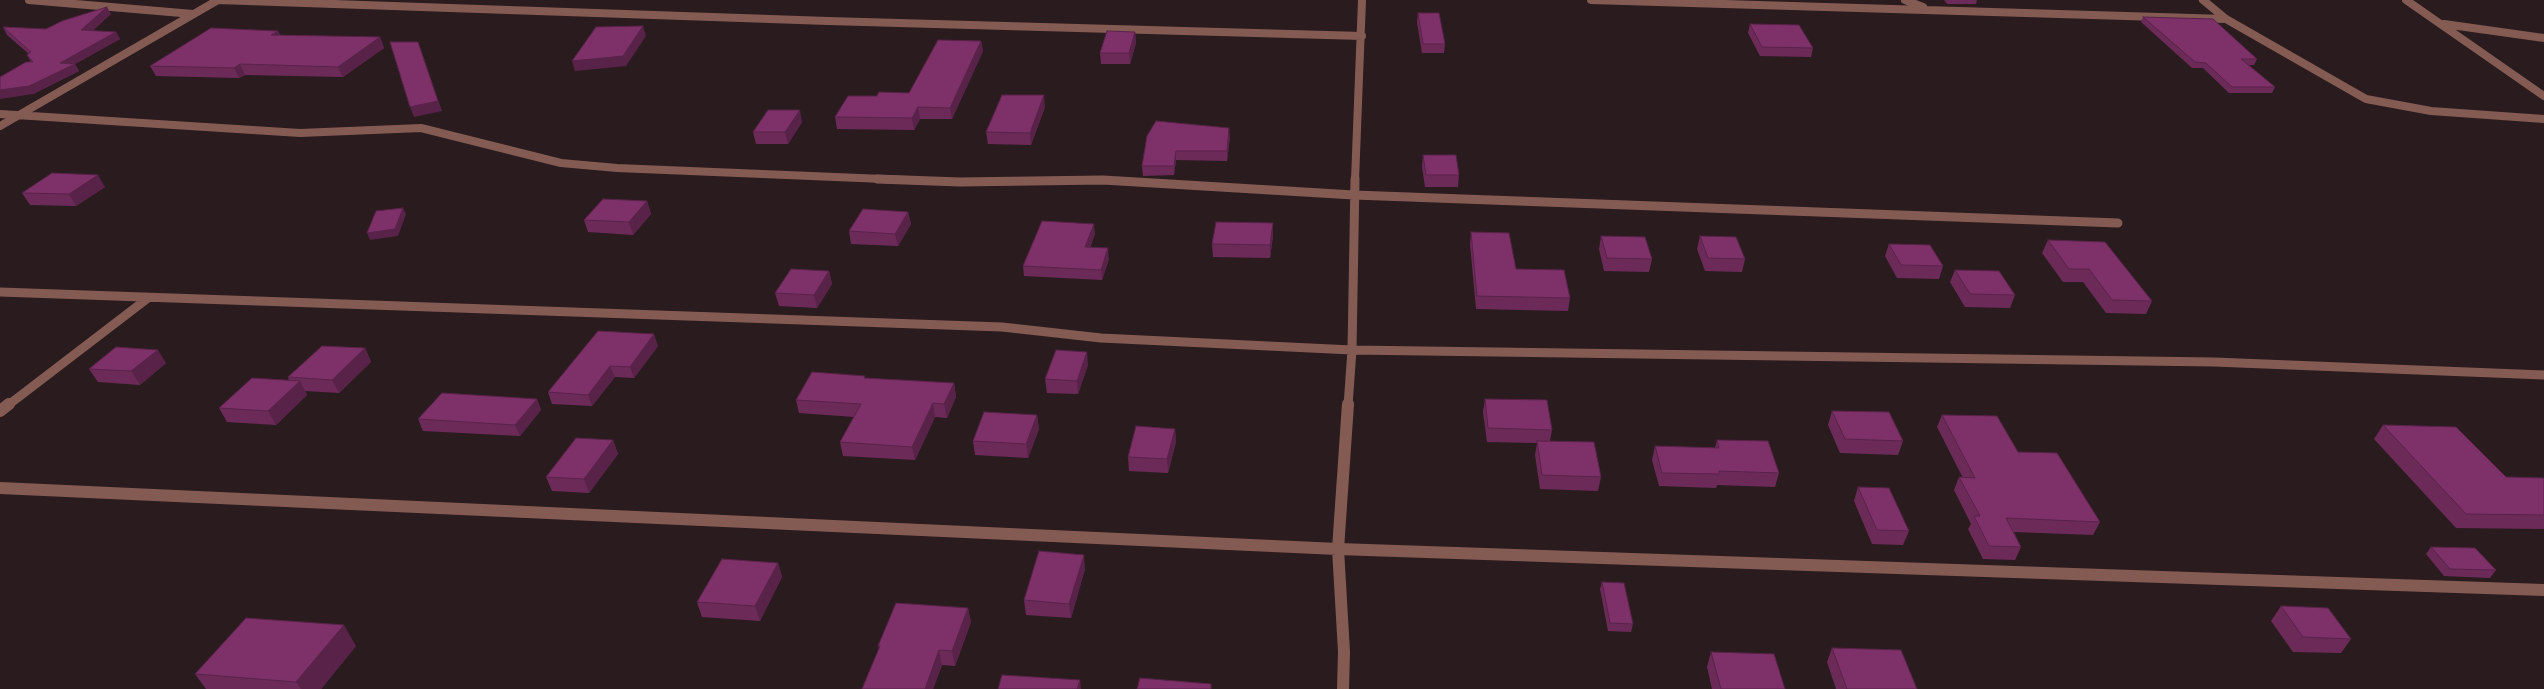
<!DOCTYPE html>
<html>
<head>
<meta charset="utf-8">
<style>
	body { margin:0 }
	canvas { display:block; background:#2a1b1e }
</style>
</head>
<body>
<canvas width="2544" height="689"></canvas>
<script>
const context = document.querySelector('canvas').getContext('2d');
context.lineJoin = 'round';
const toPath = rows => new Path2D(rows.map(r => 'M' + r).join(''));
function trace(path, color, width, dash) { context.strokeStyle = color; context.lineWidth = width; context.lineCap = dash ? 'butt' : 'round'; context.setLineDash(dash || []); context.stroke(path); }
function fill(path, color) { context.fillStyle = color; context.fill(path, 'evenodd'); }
const streetFar2 = toPath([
	[29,0,193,14],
	[1591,0,2226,19],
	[1905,0,1923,7],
	[2203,0,2226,19,2366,99,2431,111,2544,119],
	[2406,0,2544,96],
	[2444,24,2544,38],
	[0,114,300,133,421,128,561,163,617,168,908,180],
	[0,126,218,0,828,21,1362,36],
	[1355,180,1362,0]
]);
const streetFar1 = toPath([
	[877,179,960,182,1103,180,1354,195,2118,223],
	[0,292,1002,327,1101,338,1352,350,2214,362,2544,375],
	[7,406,148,298],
	[1348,406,1352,350,1355,179]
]);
const street = toPath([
	[0,411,9,404],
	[0,488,1338,549,2544,590],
	[1343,689,1344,652,1338,549,1348,404]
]);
const wall = toPath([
	[1944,0,1977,0,1976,4,1947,4],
	[1418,13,1445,44,1444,53,1422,53,1417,22],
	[111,14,92,31,116,32,120,39,75,64,79,71,33,94,31,62,27,55,29,54,7,35,3,27,46,29],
	[2143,17,2257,59,2254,65,2249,65,2275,87,2272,93,2229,93,2203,68,2192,68,2141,22],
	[1750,24,1813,48,1811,57,1760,56,1748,33],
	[278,31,280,35,380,37,384,48,343,77,245,75,239,78,156,76,150,66],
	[1135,32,1136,43,1130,64,1101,64,1100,53],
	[981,41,983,51,952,119,920,119,914,130,837,129,835,117,877,96,909,93],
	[1045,107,1031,145,988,144,986,132],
	[802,122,788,144,756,144,753,132],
	[1147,136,1230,137,1227,161,1176,160,1174,175,1143,176,1142,166],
	[1423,155,1459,175,1458,187,1425,187,1422,167],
	[105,187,76,206,30,205,22,193],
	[647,201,651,214,633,235,588,232,584,220],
	[908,212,911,224,898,246,851,244,849,231],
	[1471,232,1516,269,1570,298,1568,311,1476,309,1470,244],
	[1095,234,1090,248,1109,259,1102,280,1024,276,1023,266],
	[1273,236,1270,258,1213,257,1212,244],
	[1601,236,1652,259,1649,272,1604,271,1599,249],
	[1700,236,1745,259,1742,272,1705,271,1697,249],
	[2048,240,2152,301,2146,314,2106,313,2083,282,2063,282,2042,253],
	[1889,244,1943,266,1939,279,1897,278,1885,256],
	[1955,270,2015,295,2010,308,1965,307,1950,282],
	[829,271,832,284,817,308,779,306,775,293],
	[658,346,634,378,615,377,592,406,552,404,548,392],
	[365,348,371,362,339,393,305,391,307,395,276,425,227,422,219,408,289,381,288,377],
	[166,363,140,385,98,382,89,369],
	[1088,365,1078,394,1047,393,1045,379],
	[866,378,954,383,956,397,947,418,935,417,915,460,843,456,840,442,854,417,799,413,796,400],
	[537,399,541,410,520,436,423,431,418,419],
	[1485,399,1552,430,1550,441,1601,477,1598,491,1540,489,1535,455,1537,443,1487,442,1483,412],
	[1832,411,1903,441,1898,455,1840,453,1828,425],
	[1037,415,1039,429,1028,458,975,455,973,441],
	[1942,415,2018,452,2100,522,2093,535,2014,532,2021,547,2015,560,1983,559,1968,529,1971,524,1954,490,1959,477,1963,478,1937,427],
	[2383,425,2506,477,2544,478,2544,529,2456,528,2374,439],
	[1175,429,1176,442,1168,473,1129,471,1128,457],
	[613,440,618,454,589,493,552,491,546,477],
	[1717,440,1779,473,1775,487,1717,485,1716,488,1659,486,1652,460,1655,446,1715,448],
	[1858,487,1909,531,1903,545,1872,544,1854,501],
	[2431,547,2496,570,2490,578,2444,576,2426,554],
	[778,563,782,577,760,621,702,617,697,602],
	[1085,569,1071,618,1026,615,1024,600],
	[1602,582,1633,624,1631,632,1608,631,1600,589],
	[2281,606,2351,639,2341,653,2293,652,2271,621],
	[968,608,971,622,955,666,942,665,933,689,862,689,879,648,878,646],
	[356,646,321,689,206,689,195,674],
	[1832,648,1917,689,1836,689,1827,662],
	[1711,652,1785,689,1712,689,1707,667]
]);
const shadedWall = toPath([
	[107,7,111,14,85,38,81,30],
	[643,26,646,36,626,66,575,71,572,61],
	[278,31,282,41,271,35],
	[116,32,120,39,75,64,79,71,33,94,0,99,0,90,60,63],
	[1135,32,1136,43,1130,64,1129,53],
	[380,37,384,48,343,77,338,67],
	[981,41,983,51,952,119,950,108],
	[418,42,442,111,414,117,410,107],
	[240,64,245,75,239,78,234,68],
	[1044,95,1045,107,1031,145,1030,133],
	[918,107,920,119,914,130,912,118],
	[800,110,802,122,788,144,785,132],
	[1229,128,1230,137,1227,161,1227,151],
	[1176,151,1176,160,1174,175,1174,166],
	[98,175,105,187,76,206,69,194],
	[647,201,651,214,633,235,629,222],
	[403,208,406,214,398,236,370,240,367,233],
	[908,212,911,224,898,246,895,234],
	[1273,223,1273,236,1270,258,1270,245],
	[1094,224,1095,234,1086,258,1085,247],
	[1108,248,1109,259,1102,280,1101,270],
	[829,271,832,284,817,308,814,295],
	[654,334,658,346,634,378,630,367],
	[365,348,371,362,339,393,332,380],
	[158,350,166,363,140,385,131,371],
	[1087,352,1088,365,1078,394,1077,381],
	[610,366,615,377,592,406,588,395],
	[300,381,307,395,276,425,268,411],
	[954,383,956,397,947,418,944,404],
	[537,399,541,410,520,436,515,425],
	[933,403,935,417,915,460,912,447],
	[1037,415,1039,429,1028,458,1026,444],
	[1175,429,1176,442,1168,473,1167,459],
	[613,440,618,454,589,493,584,479],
	[1084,555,1085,569,1071,618,1069,604],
	[778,563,782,577,760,621,755,606],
	[968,608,971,622,955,666,952,651],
	[344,625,356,646,321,689,301,689,296,682],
	[939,650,942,665,933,689,925,689],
	[1080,680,1081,689,1077,689]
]);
const building = toPath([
	[107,7,81,30,116,32,60,63,75,64,29,86,0,90,0,77,26,62,33,62,27,55,31,52,3,27,46,29,62,21,107,7],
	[1418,13,1439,13,1445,44,1423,44,1418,13],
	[2143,17,2213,19,2257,59,2241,59,2275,87,2232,87,2206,63,2195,62,2143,17],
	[1750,24,1799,25,1813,48,1762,47,1750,24],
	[643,26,623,56,572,61,596,27,643,26],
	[211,28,278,31,271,35,380,37,338,67,240,64,234,68,150,66,211,28],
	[1107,31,1135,32,1129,53,1100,53,1107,31],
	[938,40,981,41,950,108,918,107,912,118,835,117,848,96,877,96,879,92,909,93,938,40],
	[390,42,418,42,438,101,410,107,390,42],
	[1002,95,1044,95,1030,133,986,132,1002,95],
	[768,110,800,110,785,132,753,132,768,110],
	[1156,121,1229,128,1227,151,1176,151,1174,166,1142,166,1147,136,1156,121],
	[1423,155,1456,155,1459,175,1426,175,1423,155],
	[52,173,98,175,69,194,22,193,52,173],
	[603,199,647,201,629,222,584,220,603,199],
	[403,208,395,229,367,233,376,211,403,208],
	[863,209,908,212,895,234,849,231,863,209],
	[1042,221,1094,224,1085,247,1108,248,1101,270,1023,266,1042,221],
	[1216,222,1273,223,1270,245,1212,244,1216,222],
	[1471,232,1509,233,1516,269,1564,270,1570,298,1477,296,1471,232],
	[1601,236,1645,237,1652,259,1607,258,1601,236],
	[1700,236,1736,237,1745,259,1708,258,1700,236],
	[2048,240,2105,242,2152,301,2112,300,2089,269,2069,269,2048,240],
	[1889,244,1930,245,1943,266,1901,265,1889,244],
	[791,269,829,271,814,295,775,293,791,269],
	[1955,270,1999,271,2015,295,1970,294,1955,270],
	[598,331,654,334,630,367,610,366,588,395,548,392,598,331],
	[322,346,365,348,332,380,288,377,322,346],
	[116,347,158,350,131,371,89,369,116,347],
	[1056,350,1087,352,1077,381,1045,379,1056,350],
	[812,372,865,376,864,378,954,383,944,404,933,403,912,447,840,442,861,404,796,400,812,372],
	[252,378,300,381,268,411,219,408,252,378],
	[442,393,537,399,515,425,418,419,442,393],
	[1485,399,1547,400,1552,430,1488,428,1485,399],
	[1832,411,1889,412,1903,441,1845,439,1832,411],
	[984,412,1037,415,1026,444,973,441,984,412],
	[1942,415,1997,416,2018,452,2057,453,2100,522,2006,518,2021,547,1989,546,1974,516,1980,516,1959,477,1975,478,1942,415],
	[2383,425,2456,427,2506,477,2544,478,2544,515,2466,514,2383,425],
	[1136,426,1175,429,1167,459,1128,457,1136,426],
	[576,438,613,440,584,479,546,477,576,438],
	[1717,440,1768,441,1779,473,1719,471,1719,474,1662,473,1655,446,1719,448,1717,440],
	[1537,441,1594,442,1601,477,1542,475,1537,441],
	[1858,487,1889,488,1909,531,1877,530,1858,487],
	[2431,547,2475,548,2496,570,2450,569,2431,547],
	[1039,551,1084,555,1069,604,1024,600,1039,551],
	[722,559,778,563,755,606,697,602,722,559],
	[1602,582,1624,583,1633,624,1610,623,1602,582],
	[896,603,968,608,952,651,939,650,925,689,862,689,880,646,878,646,896,603],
	[2281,606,2328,608,2351,639,2303,637,2281,606],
	[246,618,344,625,296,682,195,674,246,618],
	[1832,648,1901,650,1917,689,1847,689,1832,648],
	[1711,652,1774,654,1785,689,1721,689,1711,652],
	[1002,675,1080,680,1077,689,998,689,1002,675],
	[1140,678,1211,684,1211,689,1137,689,1140,678]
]);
trace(streetFar2, '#845b52', 8);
trace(streetFar1, '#845b52', 9);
trace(street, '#845b52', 12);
fill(wall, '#6c2a59');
fill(shadedWall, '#582249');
fill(building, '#7d3168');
trace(building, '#582249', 1);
</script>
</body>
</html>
